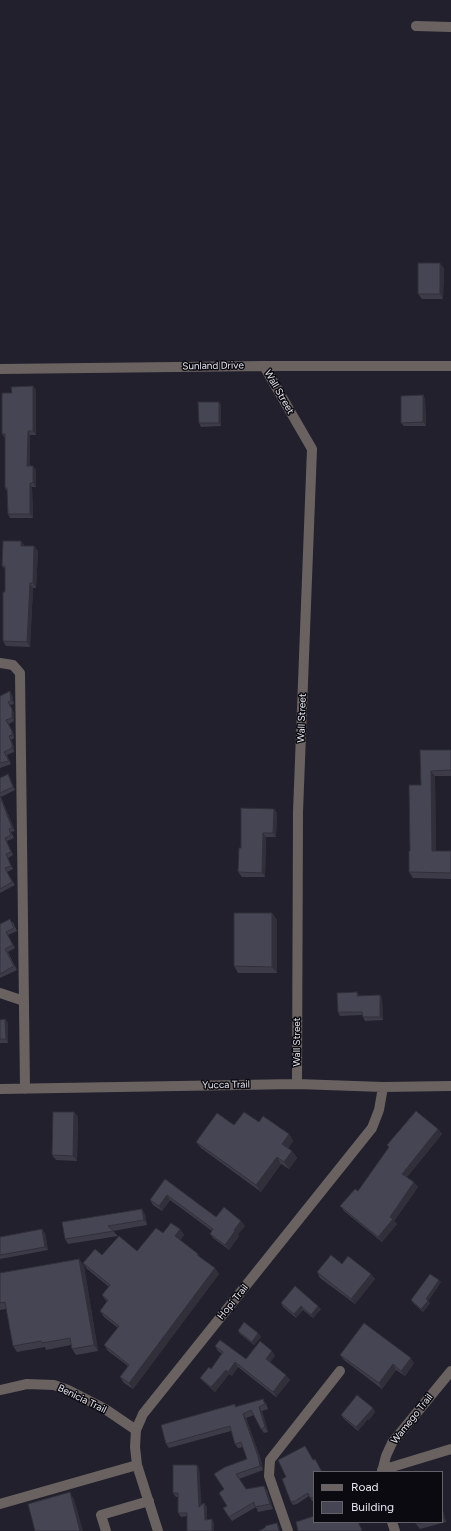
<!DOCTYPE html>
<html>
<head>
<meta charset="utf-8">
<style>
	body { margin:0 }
	#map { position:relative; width:451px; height:1531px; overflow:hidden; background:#21202c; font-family:Figtree,sans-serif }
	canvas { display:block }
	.legend { position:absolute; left:313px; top:1471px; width:130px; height:52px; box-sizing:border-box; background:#0b0a10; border:1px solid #636269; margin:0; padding:5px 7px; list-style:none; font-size:12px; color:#e7e6ef }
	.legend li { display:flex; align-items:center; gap:8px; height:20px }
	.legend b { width:20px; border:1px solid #636269 }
</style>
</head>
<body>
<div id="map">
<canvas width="451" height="1531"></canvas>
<ul class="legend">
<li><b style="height:5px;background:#6a6261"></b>Road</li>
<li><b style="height:11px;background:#464553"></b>Building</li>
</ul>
</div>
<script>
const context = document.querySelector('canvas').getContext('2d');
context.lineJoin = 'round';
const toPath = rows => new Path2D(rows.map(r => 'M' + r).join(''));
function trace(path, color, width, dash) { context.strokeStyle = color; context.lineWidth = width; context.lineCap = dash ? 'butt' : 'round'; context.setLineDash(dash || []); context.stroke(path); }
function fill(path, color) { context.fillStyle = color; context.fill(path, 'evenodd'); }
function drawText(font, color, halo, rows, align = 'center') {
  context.font = font + ' Figtree,sans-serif'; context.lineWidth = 3; context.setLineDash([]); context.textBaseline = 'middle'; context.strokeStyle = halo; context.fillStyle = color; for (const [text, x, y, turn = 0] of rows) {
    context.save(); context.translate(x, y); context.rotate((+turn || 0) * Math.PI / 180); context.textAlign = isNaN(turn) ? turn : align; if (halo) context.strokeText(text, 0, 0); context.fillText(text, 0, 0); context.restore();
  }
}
const minor = toPath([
	[416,26,451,27],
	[264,366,312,449,298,812,297,1084],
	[0,369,264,366,451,366],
	[0,663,13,665,20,673,25,1089],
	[0,993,24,1001],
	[0,1089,297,1084,383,1087,451,1086],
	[0,1390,27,1384,54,1385,68,1390,105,1409,136,1430],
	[382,1470,451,1449],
	[382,1472,386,1456,392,1443,451,1371],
	[0,1504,137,1465],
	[392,1522,395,1531],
	[106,1531,101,1515,149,1501],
	[158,1531,137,1465,135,1447,136,1430,143,1414,372,1128,379,1110,383,1087],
	[288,1531,269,1476,270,1460,340,1371]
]);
const wall = toPath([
	[444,268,443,299,422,299,418,294],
	[33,386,36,390,36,435,30,435,30,466,36,470,36,487,32,487,33,518,10,518,8,514,7,491,5,488,5,438,2,434,12,393],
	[423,395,425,399,426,426,404,426,401,423],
	[219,402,221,405,221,426,201,427,199,423],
	[25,546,34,546,38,551,36,588,33,588,30,647,6,646,3,641,5,592,5,569,2,566],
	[12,695,14,704,10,705,14,713,14,721,9,724,14,735,14,738,11,740,14,747,14,752,7,755,11,764,0,768,0,696],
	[420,750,451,750,451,776,435,776,436,851,451,851,451,879,413,878,409,872,410,851,421,785],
	[0,778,10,778,15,790,1,797,15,831,11,832,14,838,7,841,13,855,8,858,13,869,7,872,15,885,0,893],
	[274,809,277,813,276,837,266,837,265,877,242,877,238,872,241,848],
	[272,913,277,920,277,973,238,973,234,966],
	[13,922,17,931,8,935,15,948,8,952,17,970,0,978,0,924],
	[357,992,359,996,380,995,382,999,383,1020,365,1021,362,1015,340,1016,338,1012],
	[5,1019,8,1023,8,1043,0,1043,0,1020],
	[74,1112,78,1117,77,1161,56,1160,52,1155],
	[259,1122,289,1134,293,1141,288,1148,292,1151,297,1158,289,1169,281,1164,261,1192,201,1148,196,1142,234,1125],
	[438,1129,442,1134,407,1177,418,1187,394,1221,397,1224,382,1242,344,1211,340,1206,358,1191,389,1148,387,1145],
	[165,1179,216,1217,245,1226,238,1234,239,1236,229,1250,213,1238,210,1234,212,1231,170,1200,162,1211,153,1205,150,1200],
	[145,1214,147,1225,113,1231,118,1236,68,1244,65,1239],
	[180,1229,184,1235,180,1240,198,1254,200,1257,215,1268,219,1274,133,1389,124,1383,120,1377,128,1366,108,1351,104,1345,118,1328,104,1317,100,1311,107,1302,102,1295,109,1287,87,1269,83,1263,102,1255,137,1251,163,1233],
	[45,1233,48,1250,0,1259,0,1237],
	[79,1259,84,1266,98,1351,76,1355,72,1349,71,1345,46,1350,45,1347,17,1352,13,1346,6,1309,0,1310,0,1273],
	[342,1264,371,1274,375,1279,355,1304,320,1278,317,1272],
	[441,1282,428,1301,430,1303,423,1312,413,1303,411,1300],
	[281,1303,321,1309,313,1318,303,1310,296,1318,283,1307],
	[238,1331,258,1333,261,1337,254,1345,240,1334],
	[215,1346,246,1359,275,1356,270,1362,290,1380,276,1397,238,1367,232,1376,229,1374,215,1392,204,1382,200,1378,211,1369,222,1354,218,1351],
	[340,1355,414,1363,405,1376,396,1370,382,1389,344,1360],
	[266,1403,268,1409,262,1411,268,1432,264,1433,261,1429,254,1415,246,1418,261,1460,263,1470,239,1479,246,1489,264,1486,267,1490,273,1509,258,1512,256,1507,232,1521,229,1517,224,1489,247,1459,243,1447,238,1448,235,1444,231,1431,169,1448,166,1444,236,1406],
	[373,1408,375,1412,369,1420,368,1419,358,1431,343,1418,341,1415],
	[305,1446,313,1460,317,1462,314,1472,314,1501,312,1501,309,1496,297,1504,293,1505,291,1502,286,1477],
	[199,1468,201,1505,204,1503,207,1507,207,1519,214,1523,187,1516,181,1517,178,1513,178,1497,176,1497,173,1493],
	[442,1507,446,1522,420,1529,416,1524,416,1522,442,1522]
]);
const shadedWall = toPath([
	[440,263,444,268,443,299,440,294],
	[33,386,36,390,36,435,33,431],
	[423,395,425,399,426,426,423,422],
	[219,402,221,405,221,426,219,423],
	[28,431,30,435,30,470,27,466],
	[33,466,36,470,36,487,33,483],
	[30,483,32,487,33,518,30,514],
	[21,541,25,546,25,551,21,546],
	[34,546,38,551,36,588,33,583],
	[30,583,33,588,30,647,27,642],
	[10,691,12,695,14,704,11,700],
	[8,702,14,713,14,721,12,718],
	[6,720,9,724,14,735,14,738,12,735],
	[9,736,11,740,14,747,14,752,12,748],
	[431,771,435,776,436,857,432,851],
	[8,774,10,778,15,790,13,787],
	[0,795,1,797,15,831,12,828],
	[274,809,277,813,276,837,273,833],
	[263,833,266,837,265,877,262,873],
	[5,838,7,841,13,855,11,852],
	[6,854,8,858,13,869,11,866],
	[272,913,277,920,277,973,272,967],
	[380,995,382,999,383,1020,380,1017],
	[5,1019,8,1023,8,1043,6,1039],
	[74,1112,78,1117,77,1161,73,1156],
	[438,1129,442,1134,405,1179,402,1174],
	[289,1134,293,1141,287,1150,282,1144],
	[292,1151,297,1158,289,1169,284,1162],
	[277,1157,281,1164,261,1192,256,1185],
	[414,1182,418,1187,394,1221,397,1224,382,1242,378,1237,390,1217],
	[167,1195,170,1200,162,1211,159,1206],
	[142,1209,145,1214,147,1225,144,1220],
	[241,1221,245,1226,238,1234,239,1236,229,1250,225,1245,234,1230],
	[42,1229,45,1233,48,1250,45,1247],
	[180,1229,184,1235,179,1242,175,1236],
	[79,1259,84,1266,98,1351,94,1345],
	[215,1268,219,1274,133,1389,129,1383],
	[371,1274,375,1279,355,1304,351,1299],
	[439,1280,441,1282,428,1301,430,1303,423,1312,421,1309,426,1299],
	[301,1306,303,1310,296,1318,294,1314],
	[318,1306,321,1309,313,1318,311,1315],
	[258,1333,261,1337,254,1345,252,1342],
	[272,1351,275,1356,269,1364,266,1359],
	[411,1358,414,1363,405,1376,401,1371],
	[235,1362,238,1367,232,1376,228,1372],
	[393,1364,396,1370,382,1389,379,1383],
	[226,1370,229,1374,215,1392,211,1387],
	[286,1375,290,1380,276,1397,273,1392],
	[263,1399,266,1403,268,1409,265,1404],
	[259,1407,262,1411,268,1432,265,1427],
	[373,1408,375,1412,369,1420,366,1416],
	[243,1414,246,1418,261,1460,263,1470,260,1466],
	[366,1416,368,1419,358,1431,356,1427],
	[197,1465,199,1468,202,1510,199,1507],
	[264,1486,267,1490,273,1509,270,1504],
	[70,1492,74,1499,83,1531,80,1531],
	[204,1503,207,1507,207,1523,205,1520],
	[442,1507,446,1522,442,1517],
	[212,1519,214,1523,214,1531,212,1531],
	[277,1523,279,1526,280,1531,279,1531]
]);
const building = toPath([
	[418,263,440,263,440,294,418,294,418,263],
	[33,386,33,431,28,431,27,466,33,466,33,483,30,483,30,514,8,514,7,488,5,488,5,434,2,434,2,393,12,393,11,387,33,386],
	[423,395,423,422,401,423,401,396,423,395],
	[198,402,219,402,219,423,199,423,198,402],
	[3,541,21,541,21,546,34,546,33,583,30,583,27,642,3,641,3,592,5,592,5,566,2,566,3,541],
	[10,691,11,700,8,702,12,709,12,718,6,720,12,731,12,735,9,736,12,744,12,748,4,752,9,761,0,763,0,696,10,691],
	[420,750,451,750,451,770,431,771,432,851,451,851,451,873,409,872,409,851,410,851,409,785,421,785,420,750],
	[8,774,13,787,0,793,0,778,8,774],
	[0,796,12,828,9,829,11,835,5,838,11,852,6,854,11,866,5,868,12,882,0,889,0,796],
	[241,808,274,809,273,833,263,833,262,873,238,872,239,848,241,848,241,808],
	[234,913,272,913,272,967,234,966,234,913],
	[10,919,14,928,6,932,13,945,5,949,14,966,0,974,0,924,10,919],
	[357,992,357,996,380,995,380,1017,363,1017,362,1012,338,1012,337,993,357,992],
	[5,1019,6,1039,0,1039,0,1020,5,1019],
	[416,1111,438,1129,402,1174,414,1182,390,1217,393,1219,378,1237,340,1206,355,1189,358,1191,389,1147,387,1145,416,1111],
	[53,1112,74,1112,73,1156,52,1155,53,1112],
	[244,1112,259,1122,263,1116,289,1134,282,1144,292,1151,284,1162,277,1157,256,1185,196,1142,217,1113,234,1125,244,1112],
	[165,1179,216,1217,224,1207,241,1221,234,1230,235,1231,225,1245,210,1234,213,1229,167,1195,159,1206,150,1200,165,1179],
	[142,1209,144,1220,108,1226,114,1231,65,1239,62,1222,142,1209],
	[171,1223,180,1229,175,1236,198,1254,197,1255,215,1268,129,1383,120,1377,129,1365,104,1345,119,1326,100,1311,108,1300,102,1295,110,1285,83,1263,95,1249,102,1255,119,1236,137,1251,156,1228,163,1233,171,1223],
	[42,1229,45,1247,0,1255,0,1237,42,1229],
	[331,1255,342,1264,348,1256,371,1274,351,1299,317,1272,331,1255],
	[79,1259,94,1345,72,1349,70,1338,42,1343,41,1341,13,1346,5,1302,0,1303,0,1273,79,1259],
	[430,1274,439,1280,426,1299,428,1301,421,1309,411,1300,430,1274],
	[295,1286,318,1306,311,1315,301,1306,294,1314,281,1303,295,1286],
	[244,1322,258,1333,252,1342,238,1331,244,1322],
	[364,1323,411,1358,401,1371,393,1364,379,1383,340,1355,364,1323],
	[220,1340,246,1359,260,1341,272,1351,266,1359,286,1375,273,1392,235,1362,228,1372,226,1370,211,1387,200,1378,209,1367,211,1369,223,1352,215,1346,220,1340],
	[357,1395,373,1408,366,1416,356,1427,341,1415,357,1395],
	[263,1399,265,1404,259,1407,265,1427,261,1429,251,1410,243,1414,258,1456,260,1466,236,1474,246,1489,264,1486,270,1504,255,1507,254,1502,229,1517,223,1508,227,1506,219,1493,224,1489,214,1474,225,1467,247,1459,241,1442,235,1444,230,1426,166,1444,161,1425,235,1404,235,1407,263,1399],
	[305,1446,313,1460,315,1459,322,1472,314,1472,314,1497,310,1498,308,1493,295,1501,291,1502,282,1479,286,1477,278,1460,305,1446],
	[173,1465,197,1465,199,1507,204,1503,205,1520,212,1519,212,1531,187,1531,187,1513,178,1513,178,1493,173,1493,173,1465],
	[70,1492,80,1531,35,1531,28,1504,70,1492],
	[314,1516,314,1522,358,1522,362,1530,360,1531,298,1531,296,1522,314,1516],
	[416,1522,424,1522,416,1524,416,1522],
	[277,1523,279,1531,259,1531,266,1527,265,1526,277,1523]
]);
const streetNames = [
	["Sunland Drive",213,366,-1],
	["Wall Street",279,392,60],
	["Wall Street",302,718,-88],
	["Wall Street",297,1042,-90],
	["Yucca Trail",226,1085,-1],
	["Hopi Trail",233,1302,-51],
	["Benicia Trail",82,1399,26],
	["Wamego Trail",412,1419,-52]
];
trace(minor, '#6a6261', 10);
fill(wall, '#3c3b47');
fill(shadedWall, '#31303a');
fill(building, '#464553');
trace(building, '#31303a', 1);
drawText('10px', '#e7e6ef', '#0b0a10', streetNames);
</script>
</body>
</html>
